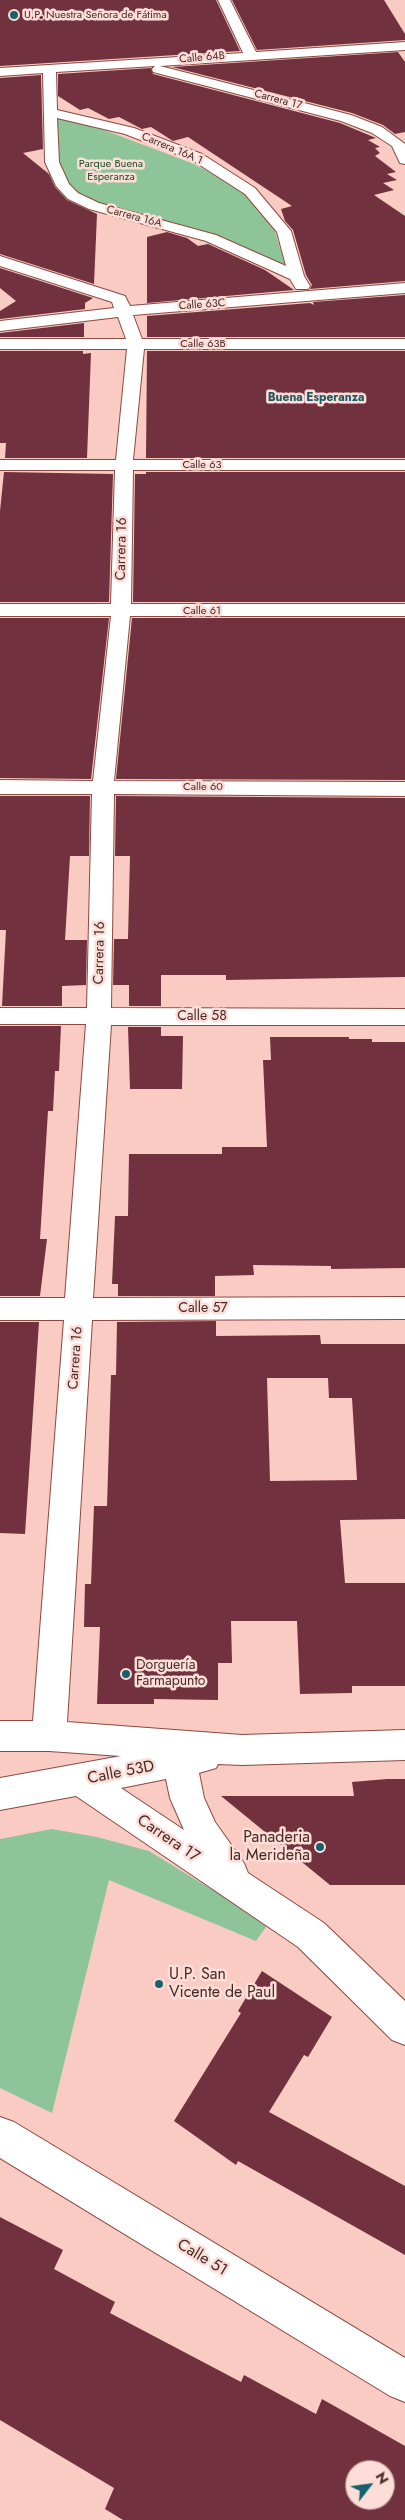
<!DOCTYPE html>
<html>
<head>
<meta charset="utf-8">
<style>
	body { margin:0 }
	#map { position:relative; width:405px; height:2520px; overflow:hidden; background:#facbc3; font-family:Jost,sans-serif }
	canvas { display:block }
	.north { position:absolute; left:345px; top:2460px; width:50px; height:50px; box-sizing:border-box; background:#fdddd7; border:1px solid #b59590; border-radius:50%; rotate:60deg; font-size:14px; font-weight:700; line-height:20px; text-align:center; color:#482a25 }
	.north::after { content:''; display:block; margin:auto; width:18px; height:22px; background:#15626d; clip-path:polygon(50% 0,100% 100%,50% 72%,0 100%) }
</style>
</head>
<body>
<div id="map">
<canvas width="405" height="2520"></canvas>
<div class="north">N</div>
</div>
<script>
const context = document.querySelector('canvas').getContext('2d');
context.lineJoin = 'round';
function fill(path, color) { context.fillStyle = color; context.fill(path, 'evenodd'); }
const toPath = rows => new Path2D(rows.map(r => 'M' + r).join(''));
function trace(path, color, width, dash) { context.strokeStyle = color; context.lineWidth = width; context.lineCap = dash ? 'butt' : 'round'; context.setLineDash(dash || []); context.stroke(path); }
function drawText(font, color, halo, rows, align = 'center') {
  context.font = font + ' Jost,sans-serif'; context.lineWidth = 5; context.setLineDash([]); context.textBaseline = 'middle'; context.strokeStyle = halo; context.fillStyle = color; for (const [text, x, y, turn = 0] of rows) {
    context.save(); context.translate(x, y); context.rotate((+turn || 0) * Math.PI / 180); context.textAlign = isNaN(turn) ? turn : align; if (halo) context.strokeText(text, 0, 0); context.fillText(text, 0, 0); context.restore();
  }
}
const green = toPath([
	[55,115,104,130,194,164,238,187,271,218,285,265,196,229,101,204,81,195,70,184,56,160],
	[52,1829,97,1837,149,1851,268,1924,256,1941,109,1880,52,2113,0,2088,0,1839]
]);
const building = toPath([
	[0,0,216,0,240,51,0,66],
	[232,0,384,0,405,34,405,40,257,50],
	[398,52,405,62,405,132,395,134,383,125,352,113,172,67],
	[151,68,153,74,340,123,376,138,368,140,380,147,375,148,380,153,375,156,396,172,387,174,397,180,383,183,394,190,374,195,405,216,405,281,310,289,312,285,306,275,293,230,285,221,281,209,292,206,188,137,173,141,151,127,142,129,119,117,109,119,88,108,80,110,58,96,58,74],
	[41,75,43,149,23,153,49,174,55,187,67,200,97,214,94,284,0,254,0,78],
	[167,232,187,238,198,246,208,244,265,270,294,290,147,303,147,237],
	[0,268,93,298,85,303,85,309,0,319,0,311,16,301,0,288],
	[405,295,405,337,147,337,147,316,310,303,314,305,313,302],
	[84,323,84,337,0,337,0,333],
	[0,351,83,351,83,354,91,353,87,458,5,458,6,443,0,443],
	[147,351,405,351,405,458,146,458],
	[4,472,113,474,109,602,0,602,0,511],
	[146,472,405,472,405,602,133,602,135,474,146,474],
	[0,618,109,618,91,779,0,778],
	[132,618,405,618,405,780,116,779],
	[0,796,90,796,89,856,70,856,65,940,87,940,86,985,62,986,62,1006,2,1006,6,930,0,930],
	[116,796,405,798,405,977,226,980,226,975,161,975,161,1006,129,1006,129,985,113,985,114,939,128,939,130,856,115,856],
	[0,1026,61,1026,59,1071,55,1071,53,1111,48,1111,40,1239,47,1239,40,1296,0,1296],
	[128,1027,161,1027,161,1036,183,1036,182,1089,130,1089],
	[270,1037,349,1037,349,1039,372,1039,372,1042,405,1042,405,1268,331,1269,331,1266,253,1265,254,1275,215,1276,215,1296,118,1296,118,1284,112,1284,115,1216,128,1216,129,1154,222,1154,222,1147,267,1147,263,1060,271,1060],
	[216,1321,216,1336,320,1335,321,1344,405,1344,405,1519,340,1520,345,1583,405,1583,405,1686,352,1686,352,1693,300,1694,297,1621,231,1621,232,1663,218,1663,218,1700,154,1699,154,1704,97,1704,100,1627,84,1627,85,1584,91,1584,94,1506,107,1506,111,1375,116,1375,117,1322],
	[267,1378,328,1378,329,1398,352,1398,357,1480,270,1481],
	[0,1322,39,1322,25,1534,0,1533],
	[387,1779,405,1779,405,1885,330,1885,221,1796,354,1796,352,1782],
	[262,1971,332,2017,308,2057,304,2055,269,2112,405,2186,405,2255,238,2161,236,2165,174,2121,241,2013,238,2011],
	[0,2217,63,2250,54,2269,115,2302,110,2313,241,2382,244,2375,316,2414,322,2399,405,2446,405,2520,123,2520,105,2509,114,2488,0,2420],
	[355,2470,385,2470,385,2500,355,2500]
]);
const minor = toPath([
	[218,0,230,0,256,52,405,42,405,50,160,66,351,115,382,127,405,144,405,164,400,163,392,146,372,133,341,121,153,72,152,69,155,66,56,72,57,110,134,128,202,154,255,188,291,231,304,276,310,286,308,289,296,289,290,279,206,241,89,209,68,199,56,186,45,162,43,73,0,76,0,68,243,53,218,0],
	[57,118,125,134,192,160,245,194,277,232,286,266,216,235,99,203,78,193,69,184,59,162,57,118],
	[0,256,125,296,130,306,405,283,405,293,133,315,142,339,405,339,405,349,144,349,133,460,405,460,405,470,133,470,131,604,405,604,405,616,130,616,114,781,405,782,405,796,114,794,111,1008,405,1009,405,1025,111,1025,93,1298,405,1297,405,1319,92,1320,67,1722,242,1735,405,1730,405,1760,242,1765,218,1764,216,1768,199,1773,204,1798,215,1822,244,1863,248,1873,324,1923,405,2001,405,2045,392,2040,298,1947,76,1796,0,1810,0,1778,121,1756,49,1751,0,1751,0,1721,33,1721,64,1320,0,1320,0,1298,65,1298,86,1024,0,1024,0,1008,87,1008,92,794,0,794,0,780,93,781,111,616,0,616,0,604,111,604,115,470,0,470,0,460,116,460,127,349,0,349,0,339,126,339,118,317,0,331,0,321,114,308,112,302,0,266,0,256],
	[166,1779,170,1798,184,1830,121,1788,166,1779],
	[0,2117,14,2122,405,2358,405,2402,390,2396,0,2158,0,2117]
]);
const markers = [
	[14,15,5,"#15626d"],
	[126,1674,5,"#15626d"],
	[320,1847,5,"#15626d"],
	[159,1984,5,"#15626d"]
];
const farPoinames = [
	["U.P. Nuestra Señora de Fátima",24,15]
];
const farStreetnames = [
	["Calle 64B",202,58,-5],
	["Carrera 17",278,100,15],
	["Carrera 16A 1",172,149,23],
	["Carrera 16A",134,217,15],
	["Calle 63C",202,305,-4],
	["Calle 63B",203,344],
	["Calle 63",202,465],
	["Calle 61",202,611],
	["Calle 60",203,787]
];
const farParknames = [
	["Parque Buena",111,164],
	["Esperanza",111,177]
];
const farNeighbourhoodnames = [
	["Buena Esperanza",316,398]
];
const streetNames = [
	["Carrera 16",122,549,-89],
	["Carrera 16",100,953,-89],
	["Calle 58",202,1017],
	["Calle 57",203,1309],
	["Carrera 16",76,1358,-86]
];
const poiNames = [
	["Dorguería",136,1666],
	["Farmapunto",136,1682]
];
const nearStreetnames = [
	["Calle 53D",121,1773,-11],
	["Carrera 17",168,1839,34],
	["Calle 51",202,2258,31]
];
const nearPoinames = [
	["Panaderia",310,1838],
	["la Merideña",310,1856],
	["U.P. San",169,1975,"left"],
	["Vicente de Paul",169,1993,"left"]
];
fill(green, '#8ec598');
fill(building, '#71313e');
trace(minor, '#8b493f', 2);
fill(minor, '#fff');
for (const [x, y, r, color] of markers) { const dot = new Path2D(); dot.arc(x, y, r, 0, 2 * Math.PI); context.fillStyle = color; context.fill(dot); trace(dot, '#fdddd7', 2); }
drawText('11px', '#482a25', '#fdddd7', farPoinames, 'left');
drawText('11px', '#482a25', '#fdddd7', farStreetnames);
drawText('11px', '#164e26', '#fdddd7', farParknames);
drawText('bold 12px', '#205962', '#fdddd7', farNeighbourhoodnames);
drawText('14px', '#482a25', '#fdddd7', streetNames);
drawText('14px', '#482a25', '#fdddd7', poiNames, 'left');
drawText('16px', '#482a25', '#fdddd7', nearStreetnames);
drawText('16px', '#482a25', '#fdddd7', nearPoinames, 'right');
</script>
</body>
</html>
